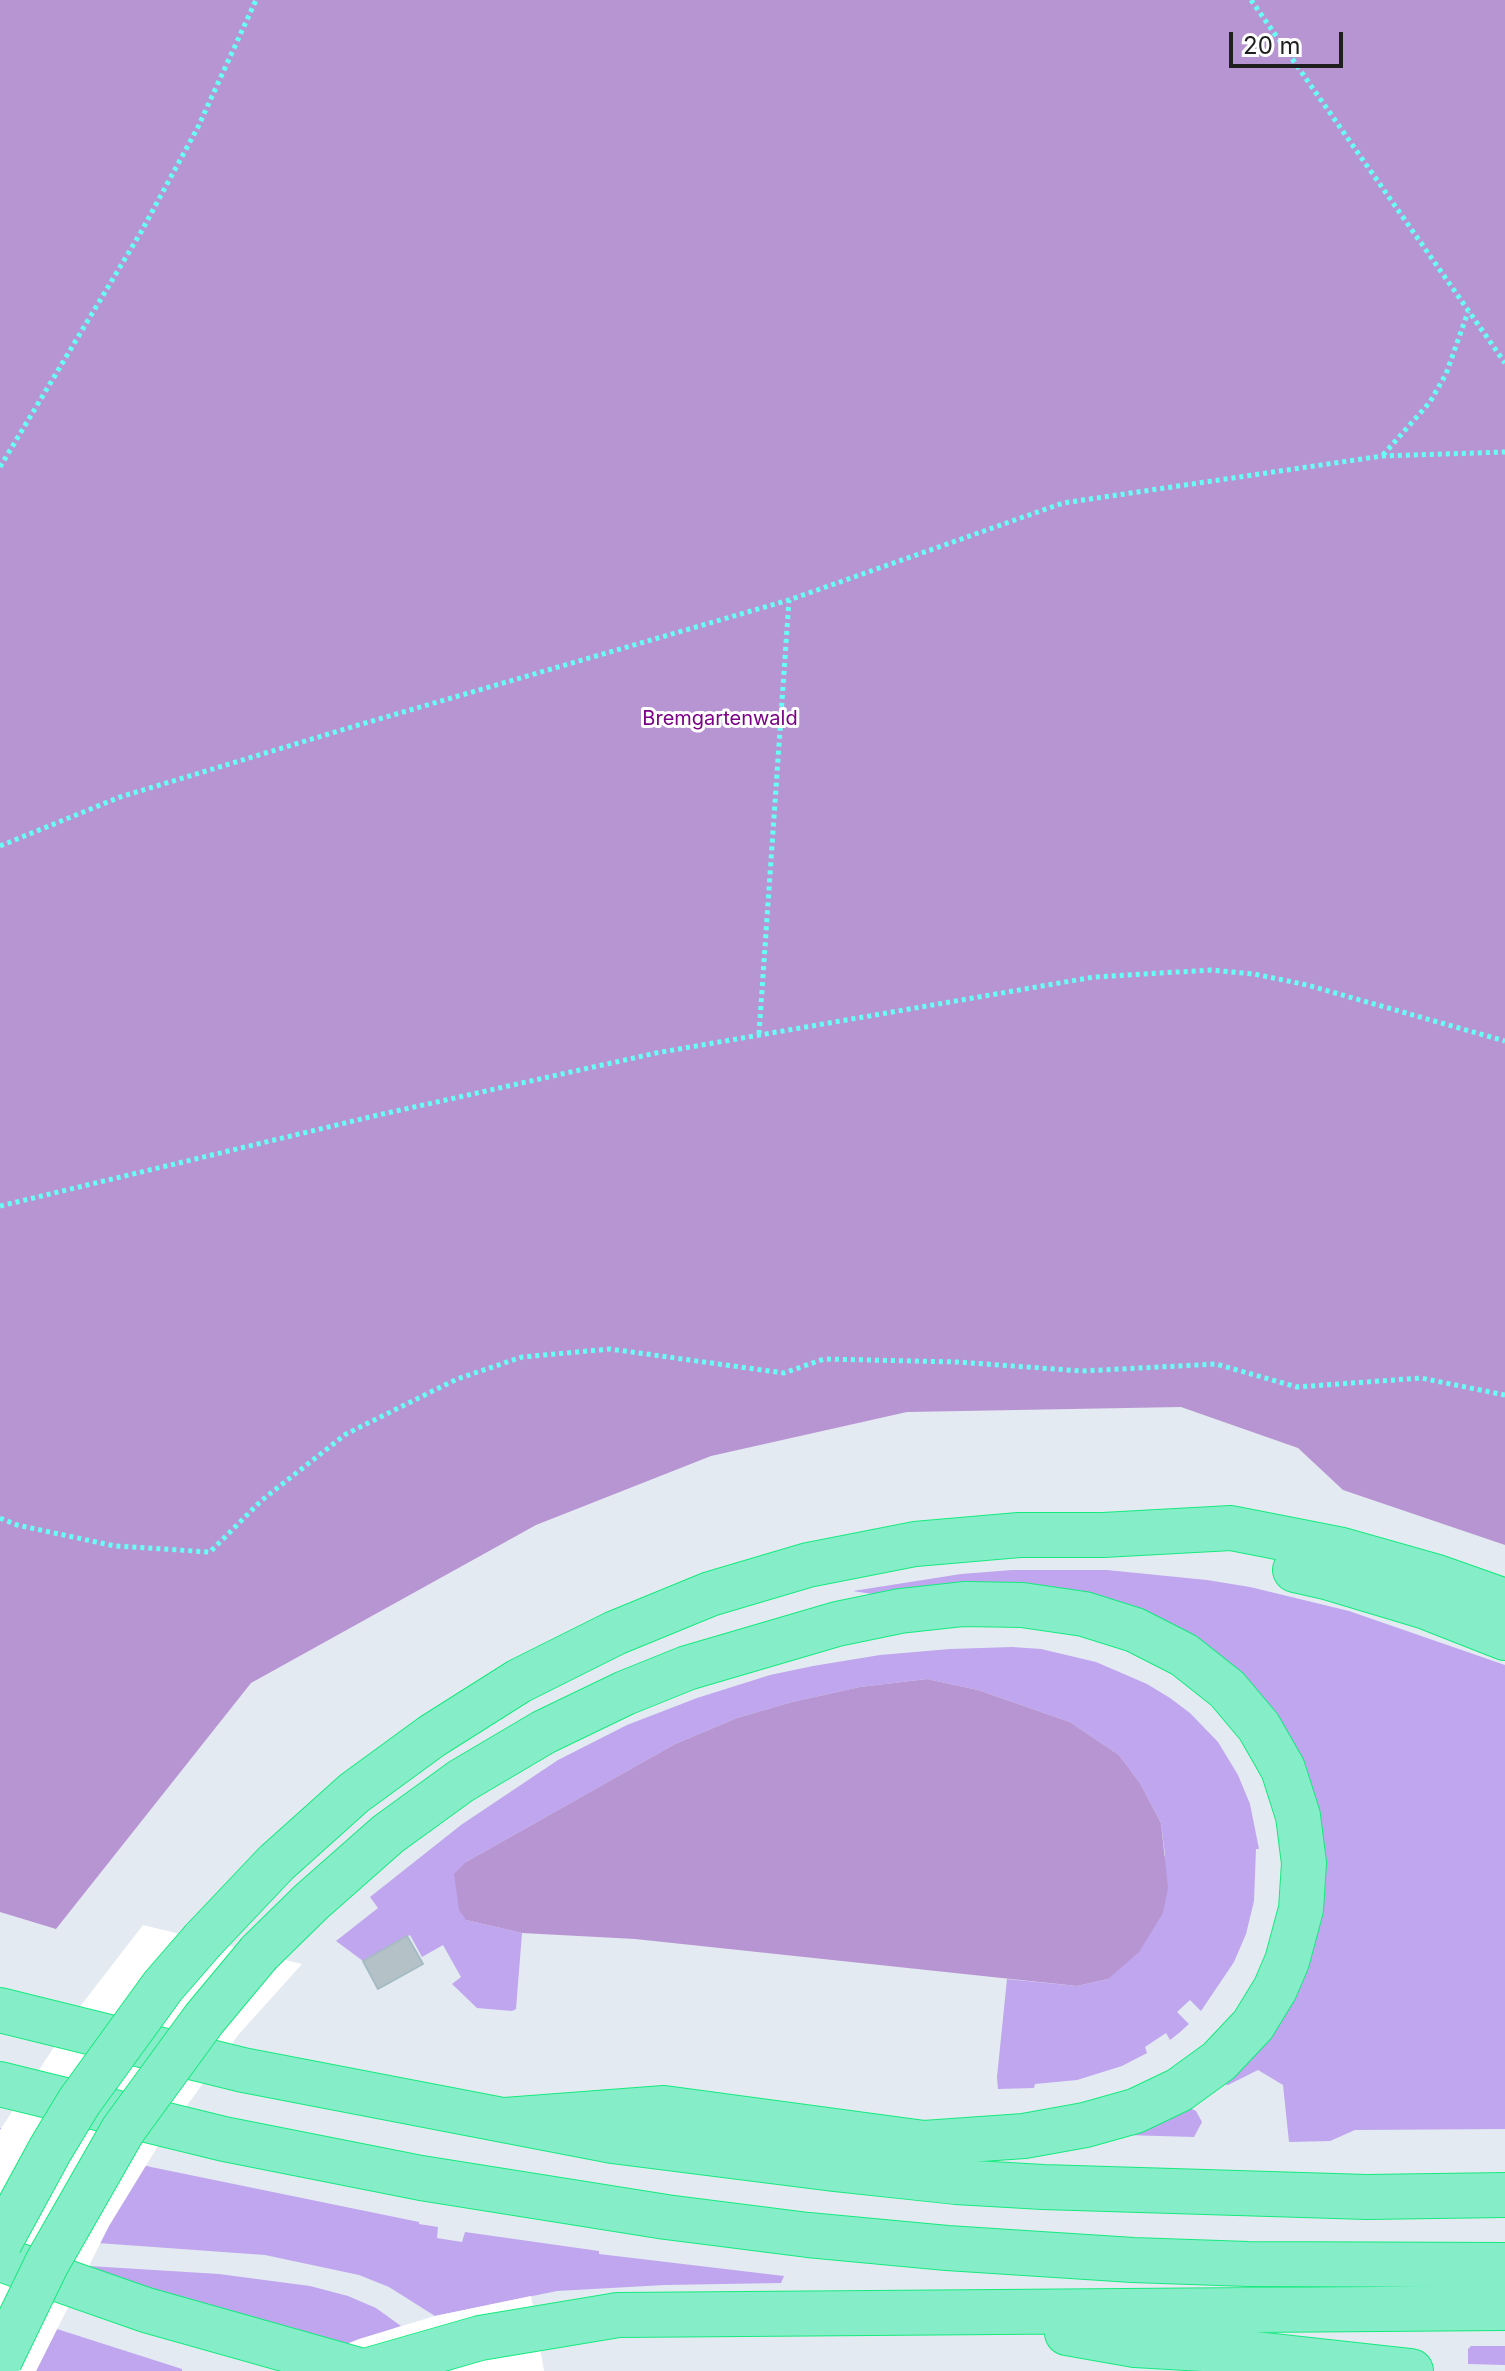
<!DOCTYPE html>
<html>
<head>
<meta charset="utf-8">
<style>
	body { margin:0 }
	#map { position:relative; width:1505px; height:2371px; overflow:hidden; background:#e4eaf1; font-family:Inter,sans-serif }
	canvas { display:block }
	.scale { position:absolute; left:1229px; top:32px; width:114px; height:36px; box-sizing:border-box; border:4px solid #1f1f1f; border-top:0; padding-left:10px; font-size:24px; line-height:28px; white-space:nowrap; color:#1f1f1f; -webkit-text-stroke:6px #fff; paint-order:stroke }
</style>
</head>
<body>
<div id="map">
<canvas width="1505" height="2371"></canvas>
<div class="scale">20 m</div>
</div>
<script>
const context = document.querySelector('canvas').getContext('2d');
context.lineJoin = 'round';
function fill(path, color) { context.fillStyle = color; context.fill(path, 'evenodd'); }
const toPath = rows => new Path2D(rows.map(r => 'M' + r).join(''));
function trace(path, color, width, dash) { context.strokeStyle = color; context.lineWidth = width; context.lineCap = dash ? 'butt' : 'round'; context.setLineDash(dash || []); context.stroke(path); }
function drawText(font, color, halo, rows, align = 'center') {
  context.font = font + ' Inter,sans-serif'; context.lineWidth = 6; context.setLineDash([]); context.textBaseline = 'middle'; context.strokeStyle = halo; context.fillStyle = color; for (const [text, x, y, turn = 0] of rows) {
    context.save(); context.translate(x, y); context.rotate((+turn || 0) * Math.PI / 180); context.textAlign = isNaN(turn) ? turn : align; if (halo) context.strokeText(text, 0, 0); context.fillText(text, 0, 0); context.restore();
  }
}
const grass = toPath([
	[1012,1570,1107,1570,1207,1580,1250,1587,1349,1611,1505,1665,1505,2129,1355,2130,1330,2141,1289,2142,1283,2085,1258,2070,1228,2085,1219,2083,1322,1871,1204,1646,853,1591,961,1574],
	[1012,1647,1041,1649,1096,1662,1147,1684,1170,1698,1190,1713,1218,1742,1238,1775,1250,1804,1259,1849,1256,1849,1254,1901,1246,1934,1234,1962,1201,2011,1190,2000,1177,2012,1189,2024,1179,2033,1170,2040,1166,2033,1145,2047,1147,2053,1122,2066,1077,2080,1035,2084,1034,2088,998,2089,997,2077,1007,1979,1077,1986,1108,1979,1165,1855,1161,1823,1140,1783,1119,1755,1070,1722,978,1690,927,1679,860,1687,792,1702,737,1718,675,1744,466,1862,466,1920,522,1933,516,2009,512,2011,477,2008,452,1984,461,1977,443,1945,422,1957,410,1935,363,1961,336,1941,378,1908,370,1897,461,1825,558,1760,627,1725,697,1698,770,1675,813,1666,880,1655,950,1649],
	[1190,2108,1196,2111,1202,2122,1194,2137,1125,2135],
	[0,2128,151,2167,419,2222,419,2224,438,2227,437,2238,462,2242,465,2232,599,2251,599,2254,784,2276,781,2283,665,2285,557,2291,435,2316,389,2287,359,2275,265,2255,0,2236],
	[89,2266,219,2274,310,2286,348,2296,376,2308,401,2326,331,2350,85,2273],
	[57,2329,182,2369,182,2371,36,2371],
	[1471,2346,1505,2346,1505,2365,1468,2364,1468,2349]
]);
const forest = toPath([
	[0,0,1505,0,1505,1545,1343,1490,1298,1448,1181,1407,907,1412,711,1456,536,1525,251,1683,56,1929,0,1912],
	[927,1679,978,1690,1070,1722,1119,1755,1140,1783,1161,1823,1168,1888,1163,1913,1139,1952,1108,1979,1077,1986,635,1939,522,1933,466,1920,459,1910,454,1874,466,1862,675,1744,737,1718,792,1702,860,1687]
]);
const pier = toPath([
	[143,1925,302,1964,239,2034,161,2141,109,2226,36,2371,0,2371,0,2130,82,2004],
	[531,2296,544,2371,279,2371,359,2339,435,2316]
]);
const building = toPath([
	[407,1936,423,1964,378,1989,363,1961,407,1936]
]);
const path = toPath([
	[1251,0,1505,363],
	[1383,455,1430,402,1446,374,1468,312],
	[0,467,141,232,198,127,256,0],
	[0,846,120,797,355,726,789,600,1063,503,1382,456,1505,452],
	[759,1034,789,600],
	[0,1206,374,1116,656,1053,1094,977,1211,970,1254,974,1307,985,1505,1041],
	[0,1518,17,1525,115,1546,210,1552,262,1500,346,1434,457,1379,522,1357,610,1349,784,1373,824,1359,958,1362,1082,1371,1216,1364,1297,1387,1421,1378,1505,1395]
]);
const motorway = toPath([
	[1295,1570,1326,1577,1426,1607,1505,1638],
	[203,1940,276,1863,354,1793,432,1736,519,1681,615,1633,710,1594,808,1565,915,1544,1019,1535,1103,1535,1231,1528,1338,1549,1437,1577,1505,1601],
	[259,1953,311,1902,388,1834,461,1781,544,1732,625,1693,687,1668,837,1624,900,1611,964,1604,1022,1605,1084,1614,1135,1630,1184,1655,1227,1689,1259,1727,1283,1769,1298,1816,1304,1863,1301,1909,1287,1961,1275,1989,1253,2025,1219,2061,1179,2090,1135,2111,1085,2125,1024,2136,924,2143,664,2108,505,2120],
	[0,2010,243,2070,612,2141,834,2169,956,2182,1043,2187,1367,2197,1505,2195],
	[0,2084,224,2139,421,2178,666,2217,808,2235,947,2248,1133,2260,1248,2264,1505,2265],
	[0,2259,146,2310,362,2371],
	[1067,2333,1135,2345,1220,2350,1411,2371],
	[365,2371,480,2338,618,2315,1505,2308]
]);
const motorwayBridge = toPath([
	[0,2242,50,2150,79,2102,163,1986,203,1940],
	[0,2360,47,2263,123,2130,204,2019,259,1953]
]);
const parkNames = [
	["Bremgartenwald",720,719]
];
fill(grass, '#bfa6ef');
fill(forest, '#b795d3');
fill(pier, '#fff');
fill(building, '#b4c1c6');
trace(building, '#a5bbc4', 2);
trace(motorway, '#16ea7d', 46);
trace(path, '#67fff5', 5, [4, 4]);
trace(motorway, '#85eec9', 44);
trace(motorwayBridge, '#16ea7d', 46, []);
trace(motorwayBridge, '#85eec9', 44);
drawText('20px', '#7c0288', '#fff', parkNames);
</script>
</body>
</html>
